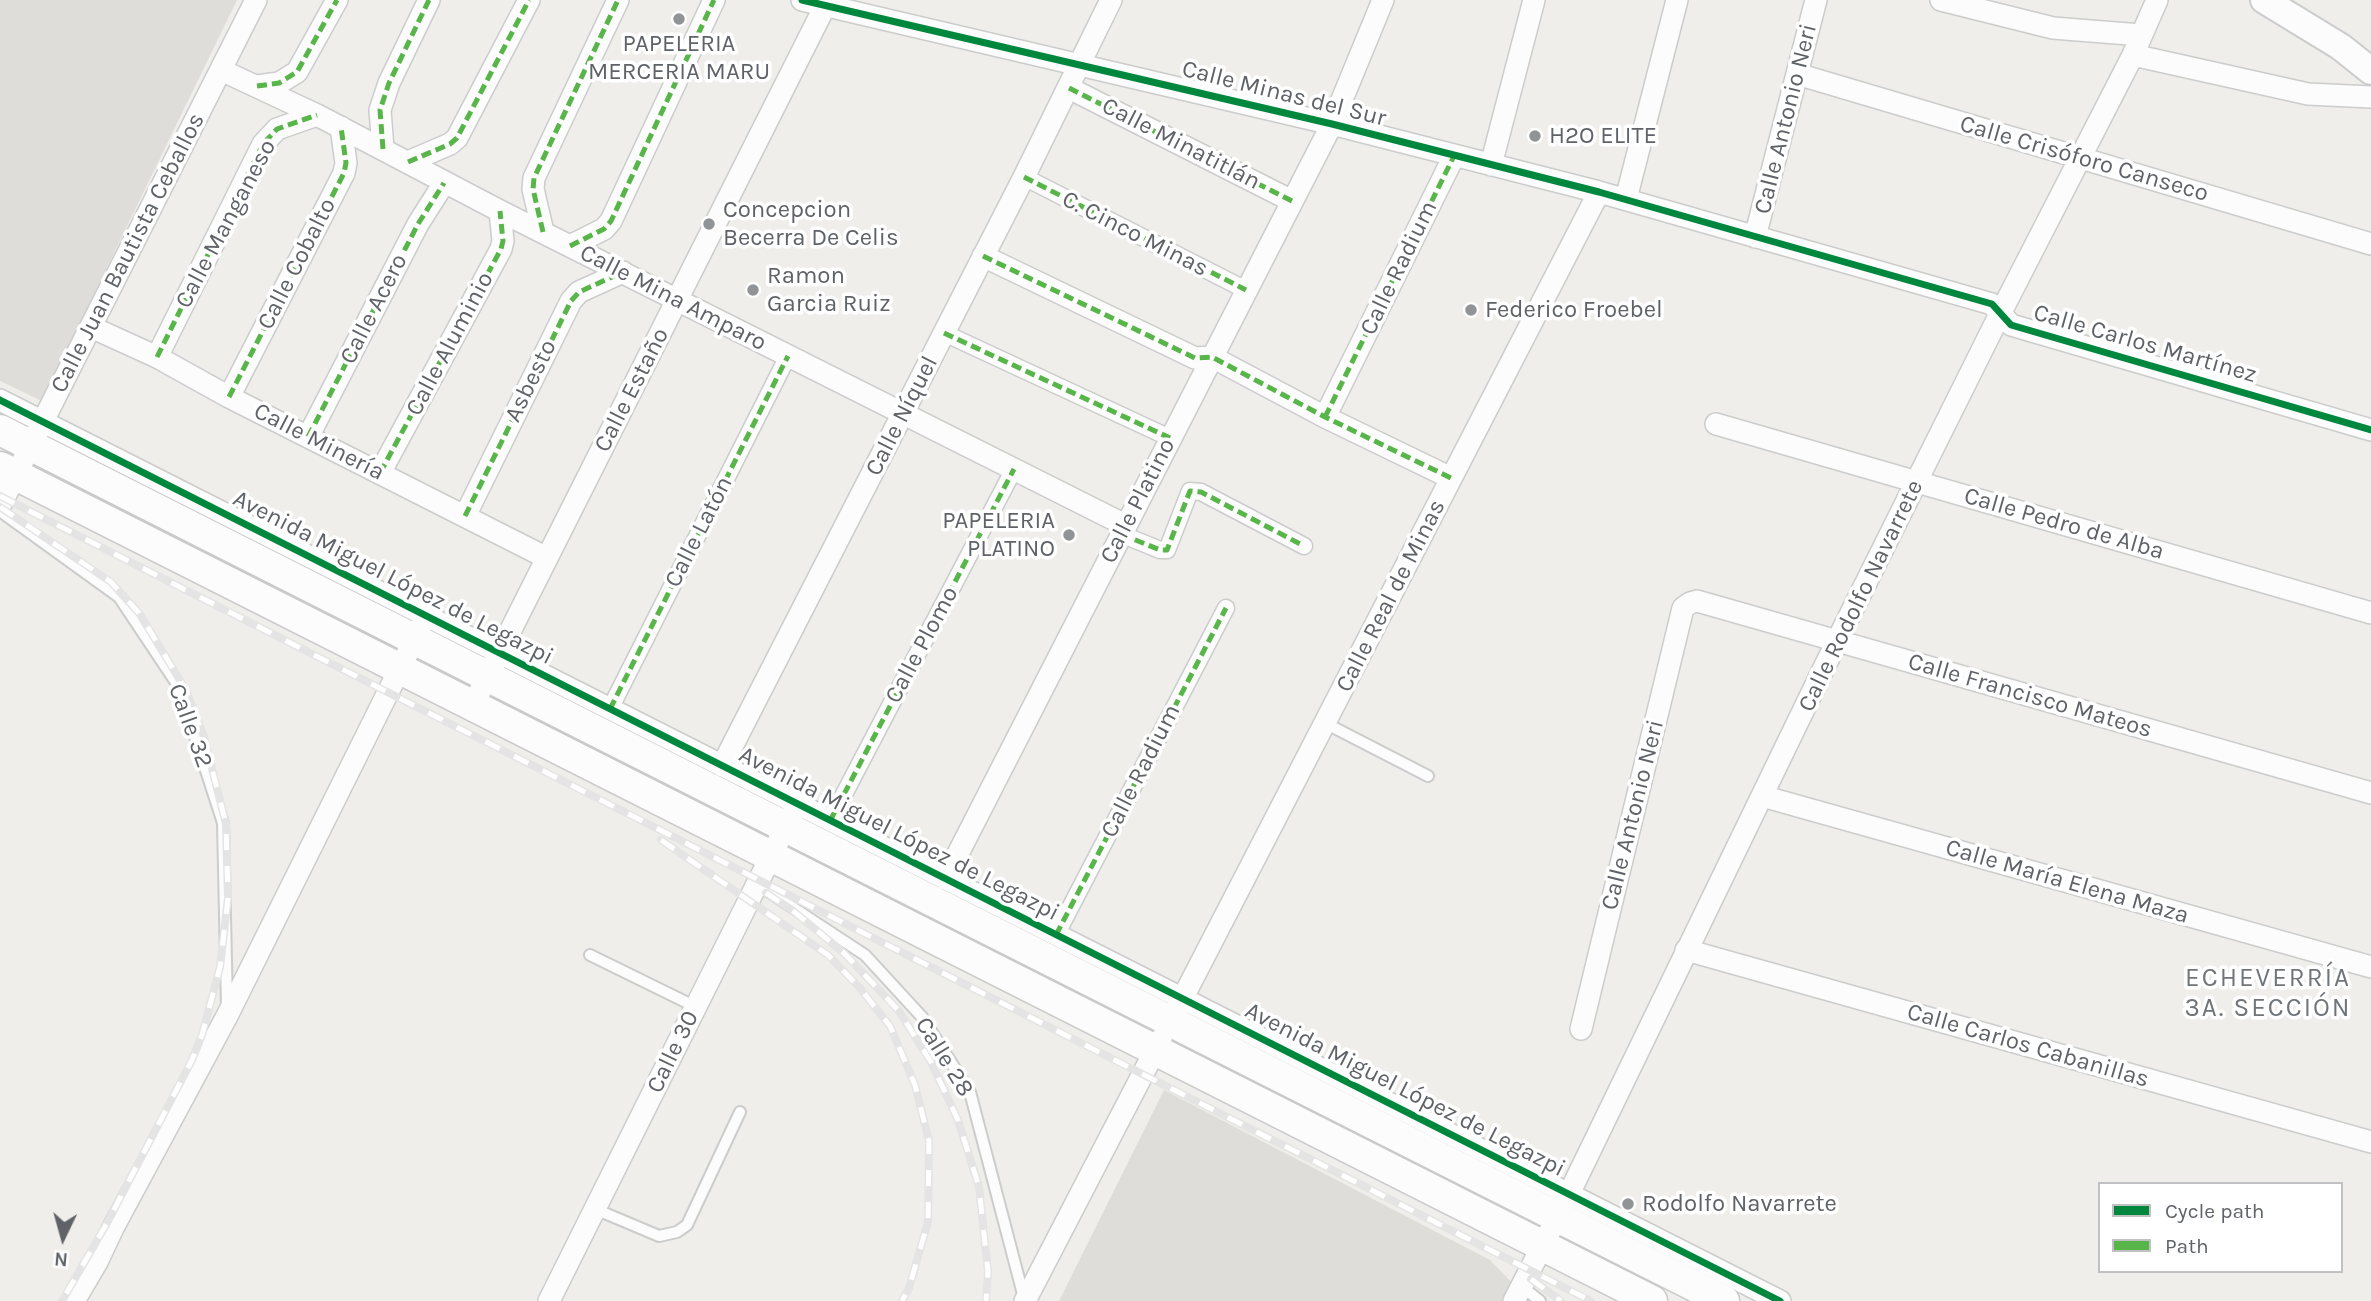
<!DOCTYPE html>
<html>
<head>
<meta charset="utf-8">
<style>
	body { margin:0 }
	#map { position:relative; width:2371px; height:1301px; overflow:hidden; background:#efeeea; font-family:Karla,sans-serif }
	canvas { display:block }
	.legend { position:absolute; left:2098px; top:1182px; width:245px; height:91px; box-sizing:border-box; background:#fff; border:2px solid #bfc1c3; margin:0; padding:9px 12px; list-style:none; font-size:21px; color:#5f6368 }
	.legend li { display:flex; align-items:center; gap:14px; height:35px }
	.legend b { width:35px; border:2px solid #bfc1c3 }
	.north { position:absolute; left:28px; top:1203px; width:70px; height:70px; -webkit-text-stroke:5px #fff; paint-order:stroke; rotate:185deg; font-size:19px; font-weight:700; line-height:28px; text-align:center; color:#5f6368 }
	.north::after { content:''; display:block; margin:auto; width:24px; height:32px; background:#5f6368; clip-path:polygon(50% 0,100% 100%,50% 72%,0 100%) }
</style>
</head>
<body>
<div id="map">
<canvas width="2371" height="1301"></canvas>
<ul class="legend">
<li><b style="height:9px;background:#00873e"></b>Cycle path</li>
<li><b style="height:9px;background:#58b549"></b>Path</li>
</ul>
<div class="north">N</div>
</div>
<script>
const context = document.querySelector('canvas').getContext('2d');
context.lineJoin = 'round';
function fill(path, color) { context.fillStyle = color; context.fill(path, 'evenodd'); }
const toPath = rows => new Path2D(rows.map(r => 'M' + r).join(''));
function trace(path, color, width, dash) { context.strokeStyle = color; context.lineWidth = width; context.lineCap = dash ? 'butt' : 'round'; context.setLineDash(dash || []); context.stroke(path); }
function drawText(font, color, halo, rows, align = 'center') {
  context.font = font + ' Karla,sans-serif'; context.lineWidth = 7; context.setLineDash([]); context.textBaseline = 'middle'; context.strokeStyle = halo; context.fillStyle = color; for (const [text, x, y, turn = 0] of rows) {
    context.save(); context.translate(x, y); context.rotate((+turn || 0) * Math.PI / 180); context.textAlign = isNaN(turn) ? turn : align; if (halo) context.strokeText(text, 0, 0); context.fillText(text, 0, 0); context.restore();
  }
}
const industrial = toPath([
	[0,0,237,0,42,401,0,381],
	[1164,1090,1490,1260,1530,1301,1059,1301]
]);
const service = toPath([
	[0,511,119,597,179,687,223,823,227,1007],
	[1325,723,1428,776],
	[757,884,865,955,922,1017,970,1092,1024,1298],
	[590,955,696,1007],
	[595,1209,659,1236,677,1232,687,1225,740,1112],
	[1521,1286,1540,1301]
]);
const pedestrian = toPath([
	[1024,177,1246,290],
	[944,333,1170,438],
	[1121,534,1160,550,1167,550,1190,491,1201,492,1304,546],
	[610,709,788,356],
	[830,821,1014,469],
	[1056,935,1226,608]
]);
const minor = toPath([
	[802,0,1332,124,1599,192,1992,304,2011,325,2371,430],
	[1941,0,2053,28,2141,35],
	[2133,55,2308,94,2371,97],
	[221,70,317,115,500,211,1125,525],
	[1797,74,2371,244],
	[257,86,279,83,297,72,337,0],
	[1069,88,1292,201],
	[383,149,380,110,389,83,429,0],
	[408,162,450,144,457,138,529,0],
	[1491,165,1534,0],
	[1626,199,1677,0],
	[543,232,533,189,534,178,618,0],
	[1755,237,1816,0],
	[570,246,604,229,611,221,714,0],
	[983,256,1195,358,1212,357,1325,417,1451,478],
	[91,327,157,357,229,397,547,558],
	[157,357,263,144,277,129,317,115],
	[229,397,344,173,346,163,341,127],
	[0,400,1780,1301],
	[1325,417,1454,156],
	[1716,424,2371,613],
	[308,437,418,224,444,183],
	[380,473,501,249,503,241,500,211],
	[0,506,256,0],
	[465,516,571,301,579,292,623,272],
	[473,705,828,0],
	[722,766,1024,177,1111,0],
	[1762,796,2371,967],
	[945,879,1332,124,1383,0],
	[1686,950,2371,1142],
	[1176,1011,1599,192],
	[1581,1029,1683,608,1690,603,1697,601,2371,793],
	[74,1301,97,1262,114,1226,227,1016,420,628],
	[549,1301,792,814],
	[1025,1301,1161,1039],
	[1514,1301,1569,1194,1837,641,2000,314,2133,55,2157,0]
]);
const tertiary = toPath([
	[2264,0,2341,47,2371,71]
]);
const secondary = toPath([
	[0,430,1724,1301],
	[0,467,1652,1301]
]);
const rail = toPath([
	[0,496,1591,1301],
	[0,507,111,582,139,613,186,690,204,737,226,824,228,898,220,967,202,1035,192,1060,107,1223,62,1301],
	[661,840,828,955,859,987,890,1026,915,1085,929,1141,928,1222,909,1288,902,1301],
	[766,893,792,910,844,953,899,1011,931,1062,958,1120,979,1187,988,1272,986,1301],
	[1531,1279,1561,1301]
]);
const quiet = toPath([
	[257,86,279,83,297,72,337,0],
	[1069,88,1292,201],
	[383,149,380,110,389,83,429,0],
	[408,162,450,144,457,138,529,0],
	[1024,177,1246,290],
	[543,232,533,189,534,178,618,0],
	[570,246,604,229,611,221,714,0],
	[983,256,1195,358,1212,357,1325,417,1451,478],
	[944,333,1170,438],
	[157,357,263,144,277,129,317,115],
	[229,397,344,173,346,163,341,127],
	[1325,417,1454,156],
	[308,437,418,224,444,183],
	[380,473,501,249,503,241,500,211],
	[465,516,571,301,579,292,623,272],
	[1121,534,1160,550,1167,550,1190,491,1201,492,1304,546],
	[610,709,788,356],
	[830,821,1014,469],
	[1056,935,1226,608]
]);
const cycleway = toPath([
	[802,0,1332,124,1599,192,1992,304,2011,325,2371,430],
	[0,400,1780,1301]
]);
const markers = [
	[679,19,7,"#919496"],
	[1535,136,7,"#919496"],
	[709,224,7,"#919496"],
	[753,290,7,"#919496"],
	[1471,310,7,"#919496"],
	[1069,535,7,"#919496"],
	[1628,1204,7,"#919496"]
];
const poiNames = [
	["PAPELERIA",679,44,"center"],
	["MERCERIA MARU",679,72,"center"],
	["H2O ELITE",1549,136],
	["Concepcion",723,210],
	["Becerra De Celis",723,238],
	["Ramon",767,276],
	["Garcia Ruiz",767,304],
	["Federico Froebel",1485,310],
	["PAPELERIA",1055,521,"right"],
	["PLATINO",1055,549,"right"],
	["Rodolfo Navarrete",1642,1204]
];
const streetNames = [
	["Calle Minas del Sur",1284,94,14],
	["Calle Antonio Neri",1786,119,-76],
	["Calle Minatitlán",1181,144,27],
	["Calle Crisóforo Canseco",2084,159,16],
	["Calle Manganeso",226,224,-62],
	["C. Cinco Minas",1135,234,27],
	["Calle Juan Bautista Ceballos",128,253,-63],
	["Calle Cobalto",297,264,-63],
	["Calle Radium",1399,268,-64],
	["Calle Mina Amparo",673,298,27],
	["Calle Acero",374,309,-63],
	["Calle Aluminio",450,344,-62],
	["Calle Carlos Martínez",2145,344,16],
	["Asbesto",531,381,-64],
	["Calle Estaño",632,390,-63],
	["Calle Níquel",902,416,-63],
	["Calle Minería",319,442,27],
	["Calle Platino",1138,501,-63],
	["Calle Pedro de Alba",2064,524,16],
	["Calle Latón",699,532,-63],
	["Avenida Miguel López de Legazpi",393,578,27],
	["Calle Real de Minas",1391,596,-63],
	["Calle Rodolfo Navarrete",1861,596,-64],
	["Calle Plomo",922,645,-62],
	["Calle Francisco Mateos",2030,696,16],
	["Calle 32",190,726,70],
	["Calle Radium",1141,771,-63],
	["Calle Antonio Neri",1633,815,-76],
	["Avenida Miguel López de Legazpi",899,834,27],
	["Calle María Elena Maza",2067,882,16],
	["Calle Carlos Cabanillas",2028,1046,16],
	["Calle 30",673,1052,-64],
	["Calle 28",944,1057,58],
	["Avenida Miguel López de Legazpi",1405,1090,27]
];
const neighbourhoodNames = [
	["ECHEVERRÍA",2268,979],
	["3A. SECCIÓN",2268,1009]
];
fill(industrial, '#dfddda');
trace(service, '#cbcccc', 14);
trace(pedestrian, '#cbcccc', 19);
trace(minor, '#cbcccc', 24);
trace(tertiary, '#cbcccc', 30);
trace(secondary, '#cacacb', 33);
trace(service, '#fdfcfc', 10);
trace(pedestrian, '#fdfcfc', 16);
trace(minor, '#fdfcfc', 21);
trace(tertiary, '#fdfcfc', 26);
trace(secondary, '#fdfcfc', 30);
trace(rail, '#e4e4e4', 8);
trace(rail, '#fff', 5, [16]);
trace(quiet, '#58b549', 5, [10, 5]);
trace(cycleway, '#00873e', 7);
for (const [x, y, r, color] of markers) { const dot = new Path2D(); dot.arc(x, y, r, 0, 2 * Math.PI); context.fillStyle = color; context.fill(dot); trace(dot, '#fff', 2.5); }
drawText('24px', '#5f6368', '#fff', poiNames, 'left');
drawText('24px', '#5f6368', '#fff', streetNames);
context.letterSpacing = '2px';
drawText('26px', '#70757a', '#fff', neighbourhoodNames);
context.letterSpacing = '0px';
</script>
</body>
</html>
